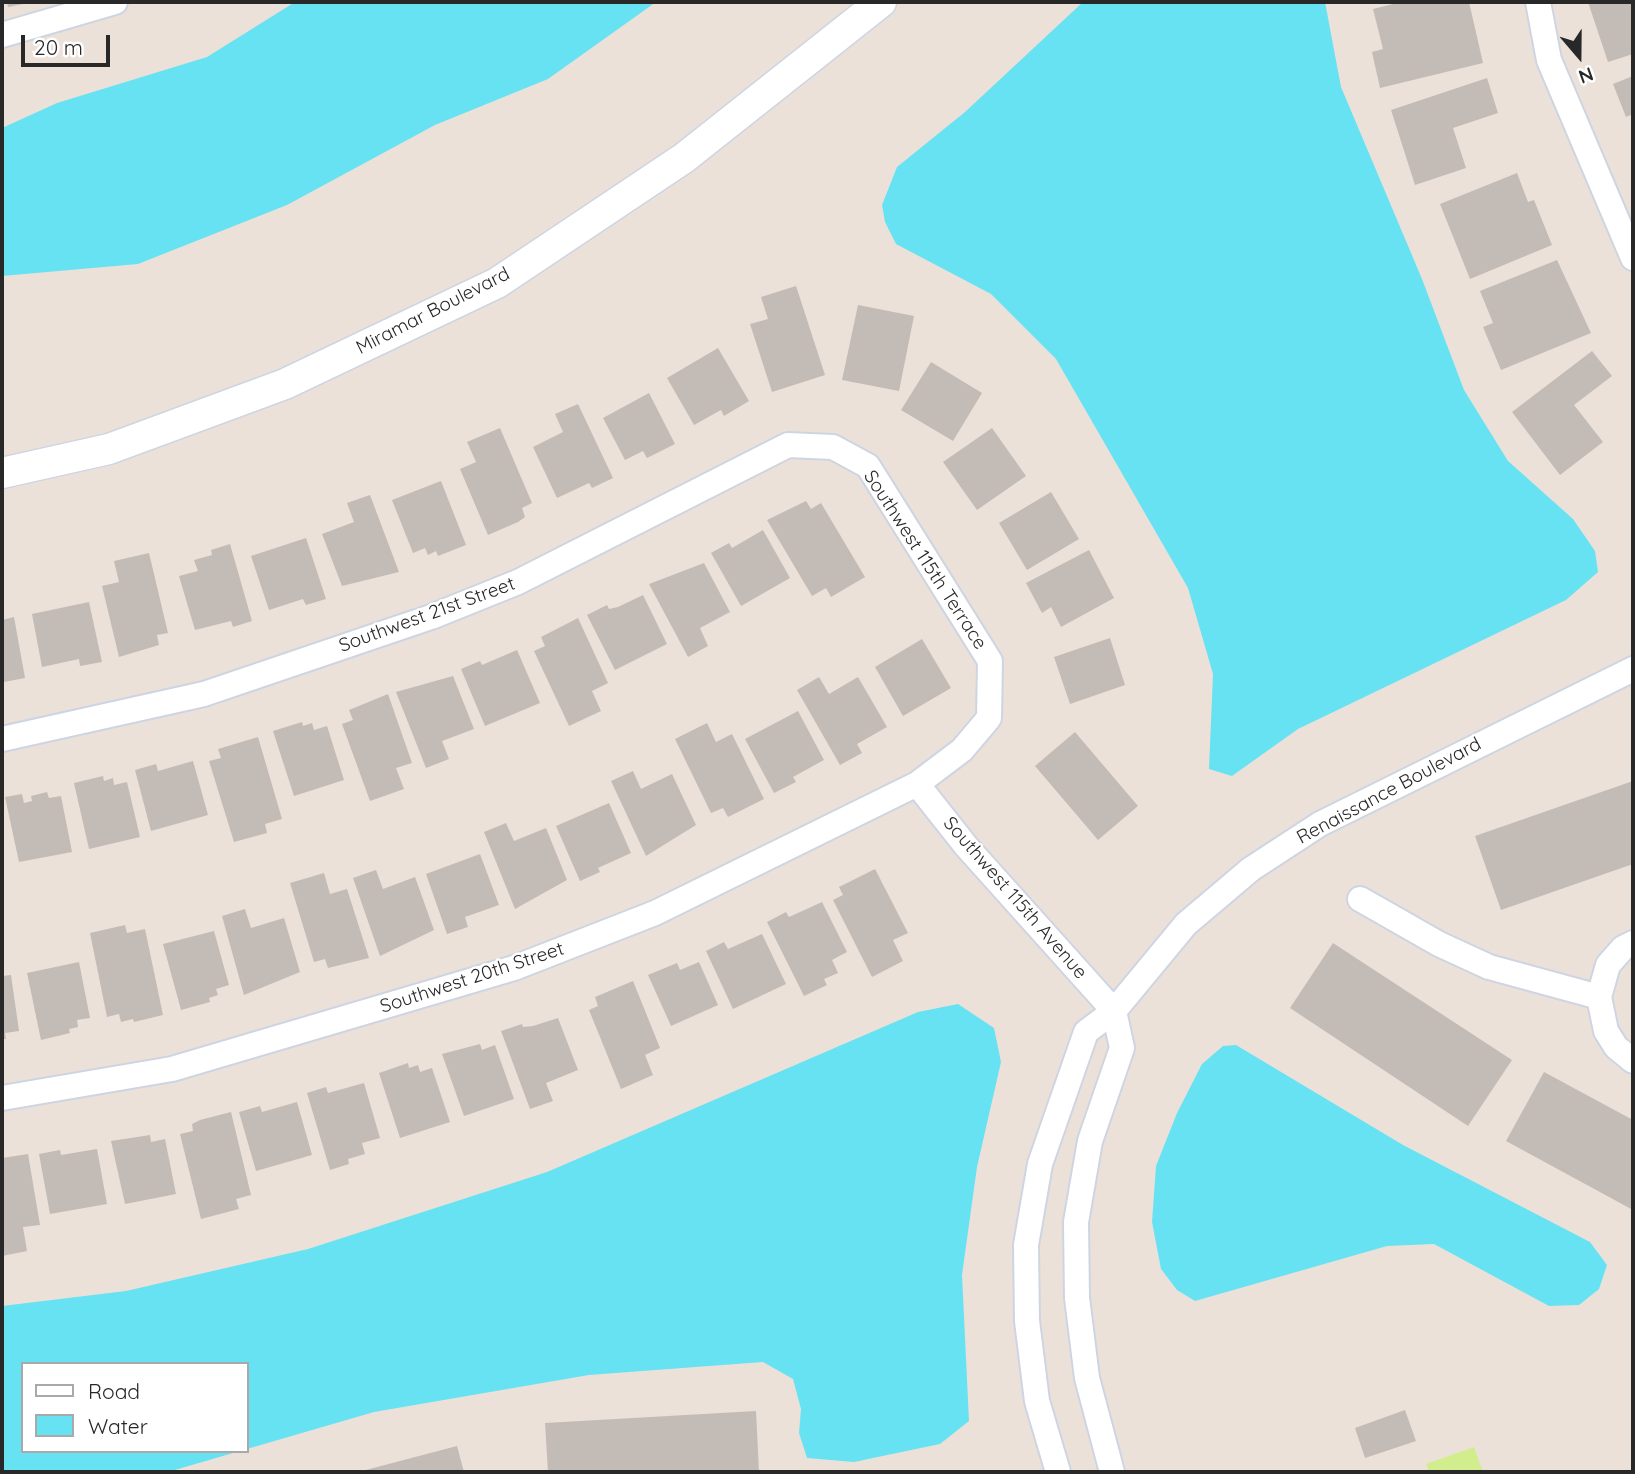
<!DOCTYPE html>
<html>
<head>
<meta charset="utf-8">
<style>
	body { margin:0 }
	#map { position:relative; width:1635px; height:1474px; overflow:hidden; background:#ece1d9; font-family:Quicksand,sans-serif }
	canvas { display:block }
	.frame { position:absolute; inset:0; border:4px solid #282828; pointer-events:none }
	.legend { position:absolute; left:21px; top:1362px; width:228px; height:91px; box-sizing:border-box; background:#fff; border:2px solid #a9a9a9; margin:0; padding:9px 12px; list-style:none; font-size:21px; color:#282828 }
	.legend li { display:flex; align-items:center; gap:14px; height:35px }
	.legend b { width:35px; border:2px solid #a9a9a9 }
	.north { position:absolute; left:1544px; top:21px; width:70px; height:70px; -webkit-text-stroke:5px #fff; paint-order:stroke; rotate:160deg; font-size:19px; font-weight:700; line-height:28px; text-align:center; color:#282828 }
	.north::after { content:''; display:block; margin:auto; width:24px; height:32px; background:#282828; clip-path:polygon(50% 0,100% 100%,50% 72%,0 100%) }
	.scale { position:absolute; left:21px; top:35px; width:89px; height:32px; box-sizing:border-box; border:4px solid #282828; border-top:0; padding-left:9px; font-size:21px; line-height:24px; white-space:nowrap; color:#282828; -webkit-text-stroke:5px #fff; paint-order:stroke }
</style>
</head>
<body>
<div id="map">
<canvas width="1635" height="1474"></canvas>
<div class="frame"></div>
<ul class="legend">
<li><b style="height:9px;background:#fff"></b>Road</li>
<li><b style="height:19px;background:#67e2f3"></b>Water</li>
</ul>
<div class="north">N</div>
<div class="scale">20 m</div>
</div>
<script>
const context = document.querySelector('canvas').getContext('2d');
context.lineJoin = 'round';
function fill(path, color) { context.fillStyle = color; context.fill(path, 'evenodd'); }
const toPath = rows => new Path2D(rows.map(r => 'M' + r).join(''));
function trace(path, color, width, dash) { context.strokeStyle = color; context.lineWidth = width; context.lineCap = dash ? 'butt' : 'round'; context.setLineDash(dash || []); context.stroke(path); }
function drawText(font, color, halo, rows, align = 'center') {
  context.font = font + ' Quicksand,sans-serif'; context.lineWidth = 5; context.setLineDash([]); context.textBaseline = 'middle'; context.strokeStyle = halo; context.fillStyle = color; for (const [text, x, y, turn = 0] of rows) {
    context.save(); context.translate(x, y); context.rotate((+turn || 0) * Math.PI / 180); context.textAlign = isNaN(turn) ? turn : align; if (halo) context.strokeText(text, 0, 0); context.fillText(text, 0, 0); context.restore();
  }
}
const pitch = toPath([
	[1474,1447,1483,1472,1429,1472,1426,1464]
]);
const water = toPath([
	[295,2,656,2,548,79,435,125,287,205,138,264,2,276,2,128,57,103,207,57],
	[1083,2,1325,2,1341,87,1422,279,1464,390,1508,461,1573,519,1595,551,1598,572,1566,600,1298,729,1232,776,1209,769,1213,674,1188,588,1056,359,991,294,896,244,885,222,882,205,897,167,965,112],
	[958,1004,994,1028,1001,1062,977,1167,962,1275,969,1421,940,1444,854,1462,807,1458,799,1433,801,1409,793,1379,763,1362,589,1375,374,1412,247,1449,247,1364,23,1364,23,1451,240,1451,168,1472,2,1472,2,1306,126,1291,308,1249,547,1172,918,1012],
	[1236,1045,1403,1145,1590,1242,1607,1265,1599,1289,1579,1305,1549,1306,1434,1244,1387,1246,1195,1301,1177,1290,1161,1269,1152,1222,1156,1166,1177,1113,1202,1064,1223,1046]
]);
const building = toPath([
	[7,2,28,2,28,3,8,7],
	[1401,2,1469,2,1483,63,1380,88,1372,52,1383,49,1373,9],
	[1588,2,1633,2,1633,54,1608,62],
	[1633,76,1633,114,1626,117,1613,84],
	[1487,78,1498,113,1453,128,1466,168,1415,185,1391,110],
	[1517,173,1528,202,1534,200,1552,245,1470,279,1440,204],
	[1557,260,1591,333,1501,370,1483,327,1493,323,1480,291],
	[796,286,825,375,772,392,750,324,768,319,761,297],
	[858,305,914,316,899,391,842,380],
	[718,348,749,401,724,416,721,410,694,425,667,378],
	[1592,351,1612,376,1574,405,1603,442,1560,475,1512,412],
	[931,362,982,393,953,441,901,410],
	[649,393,675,444,647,458,643,451,625,460,603,418],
	[578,404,613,478,592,488,589,483,557,498,533,447,563,432,555,414],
	[500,428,532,503,522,508,525,517,518,522,488,535,460,469,476,462,467,442],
	[992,428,1026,476,977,510,943,462],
	[441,481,466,545,438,556,436,551,428,555,425,548,413,553,392,500],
	[1051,492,1079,539,1027,570,999,523],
	[370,495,399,572,342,586,322,534,354,522,347,503],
	[806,501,811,509,821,503,865,577,831,597,826,588,812,596,767,520],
	[763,530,790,578,741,606,711,553,729,543,732,548],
	[306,538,326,599,306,605,303,599,269,610,251,556],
	[230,544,252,621,233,627,231,621,195,630,179,576,198,571,194,560,212,555,211,550],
	[1089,550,1114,598,1061,627,1051,607,1042,613,1026,583],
	[149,553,168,633,157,635,159,645,119,657,102,586,119,582,114,561],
	[704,563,730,612,700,628,708,646,688,657,649,584],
	[643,595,667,644,615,670,587,615,607,605,609,609,618,607],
	[89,602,102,662,80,666,79,659,42,667,32,614],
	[14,617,25,678,4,682,2,620],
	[578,618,608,683,592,691,601,711,569,726,534,651,545,646,541,637],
	[1110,638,1125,685,1070,704,1054,657],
	[922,639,951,688,903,716,875,667],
	[517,650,540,703,485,726,461,669,480,661,482,665],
	[453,676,474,729,442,741,449,759,426,768,396,692],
	[819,677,829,694,858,677,887,727,857,744,862,753,840,765,797,690],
	[388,694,412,763,396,768,404,789,370,801,342,724,353,720,349,710],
	[798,711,824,760,793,777,796,782,774,793,745,739],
	[302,722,303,726,312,723,314,730,327,726,344,780,294,796,273,731],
	[707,723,716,742,732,734,764,799,728,817,723,808,711,813,675,739],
	[1075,732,1138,806,1098,840,1035,766],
	[258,737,282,819,265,824,267,833,234,842,209,761,221,758,218,749],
	[193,761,208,815,151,831,135,770,156,764,158,771],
	[633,771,641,789,672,774,696,825,646,856,611,781],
	[103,776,104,781,113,778,114,785,127,782,140,837,89,849,74,783],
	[1633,781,1633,864,1501,910,1475,836],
	[47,792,49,798,61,796,72,852,19,862,5,797,22,794,24,803,32,801,31,796],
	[609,803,631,853,598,868,600,872,580,881,556,826],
	[506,823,514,841,546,828,567,880,515,909,484,832],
	[480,854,499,905,465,917,468,927,447,934,426,874],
	[875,869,908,933,893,940,903,961,872,977,833,900,843,895,839,887],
	[376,870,383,889,415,877,434,930,380,956,353,878],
	[324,873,330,894,347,889,369,958,328,968,325,959,314,962,290,883],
	[822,902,847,952,832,960,838,973,824,979,827,985,804,996,767,922,786,912,789,917],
	[245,909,251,928,284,918,300,972,244,995,222,916],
	[125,925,127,933,145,929,163,1015,134,1022,133,1019,121,1022,119,1014,107,1017,90,933],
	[214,931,229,985,216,989,218,995,209,998,210,1002,181,1010,163,944],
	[762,934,786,984,733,1009,706,951,724,942,728,949],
	[1333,943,1512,1060,1468,1126,1290,1008],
	[79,962,90,1018,77,1020,78,1027,69,1029,70,1033,41,1040,27,973],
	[699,962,718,1005,671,1026,648,975,677,963,680,970],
	[11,975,19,1031,5,1033,6,1039,2,1039,2,976],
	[633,981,660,1048,645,1055,653,1075,621,1089,589,1010,598,1006,595,997],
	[558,1018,578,1070,546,1083,553,1101,530,1109,501,1031,522,1024,523,1027,533,1026],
	[480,1044,482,1050,495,1045,514,1099,464,1116,442,1054],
	[408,1063,409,1068,418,1065,420,1072,432,1068,450,1122,400,1138,379,1073],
	[1544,1072,1633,1120,1633,1210,1506,1141],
	[364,1083,380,1138,362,1143,365,1154,348,1159,349,1164,330,1170,307,1093,326,1087,328,1093],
	[297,1102,312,1155,256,1171,239,1112,260,1106,262,1112],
	[231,1112,251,1195,236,1199,239,1209,201,1219,180,1134,193,1131,192,1124,200,1120],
	[150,1135,151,1142,165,1139,176,1194,125,1204,111,1141],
	[97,1149,107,1204,50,1214,39,1154,60,1150,61,1155],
	[28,1154,40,1225,23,1227,27,1251,2,1256,2,1158],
	[1405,1410,1416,1441,1365,1458,1355,1428],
	[756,1411,759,1472,548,1472,545,1423],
	[457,1446,464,1472,362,1472,362,1471]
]);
const minor = toPath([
	[1538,2,1549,60,1633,258],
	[2,35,115,2],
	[2,739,204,694,431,617,518,582,788,445,833,447,868,466,990,661,989,718,962,750,917,784,655,913,514,968,172,1069,2,1098],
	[917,784,966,846,1114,1011],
	[1360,899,1439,944,1489,967,1599,997],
	[1633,943,1623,948,1608,965,1599,997,1606,1031,1616,1047,1633,1061],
	[1058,1472,1037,1401,1027,1321,1026,1245,1040,1164,1086,1032,1114,1011,1186,924,1251,869,1320,824,1633,669],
	[1112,1472,1087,1378,1077,1298,1076,1222,1090,1141,1122,1048,1114,1011]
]);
const tertiary = toPath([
	[2,473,109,449,285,384,497,283,684,158,881,2]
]);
const streetNames = [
	["Miramar Boulevard",433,311,-27],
	["Southwest 115th Terrace",925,560,57],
	["Southwest 21st Street",427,615,-20],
	["Renaissance Boulevard",1389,791,-28],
	["Southwest 115th Avenue",1015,898,49],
	["Southwest 20th Street",472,978,-18]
];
fill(pitch, '#d2ed8e');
fill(water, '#67e2f3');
fill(building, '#c3bbb6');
trace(minor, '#ced5e2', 28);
trace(tertiary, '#ced5e2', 33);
trace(minor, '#fff', 24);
trace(tertiary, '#fff', 30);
drawText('19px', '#282828', '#fff', streetNames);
</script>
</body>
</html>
